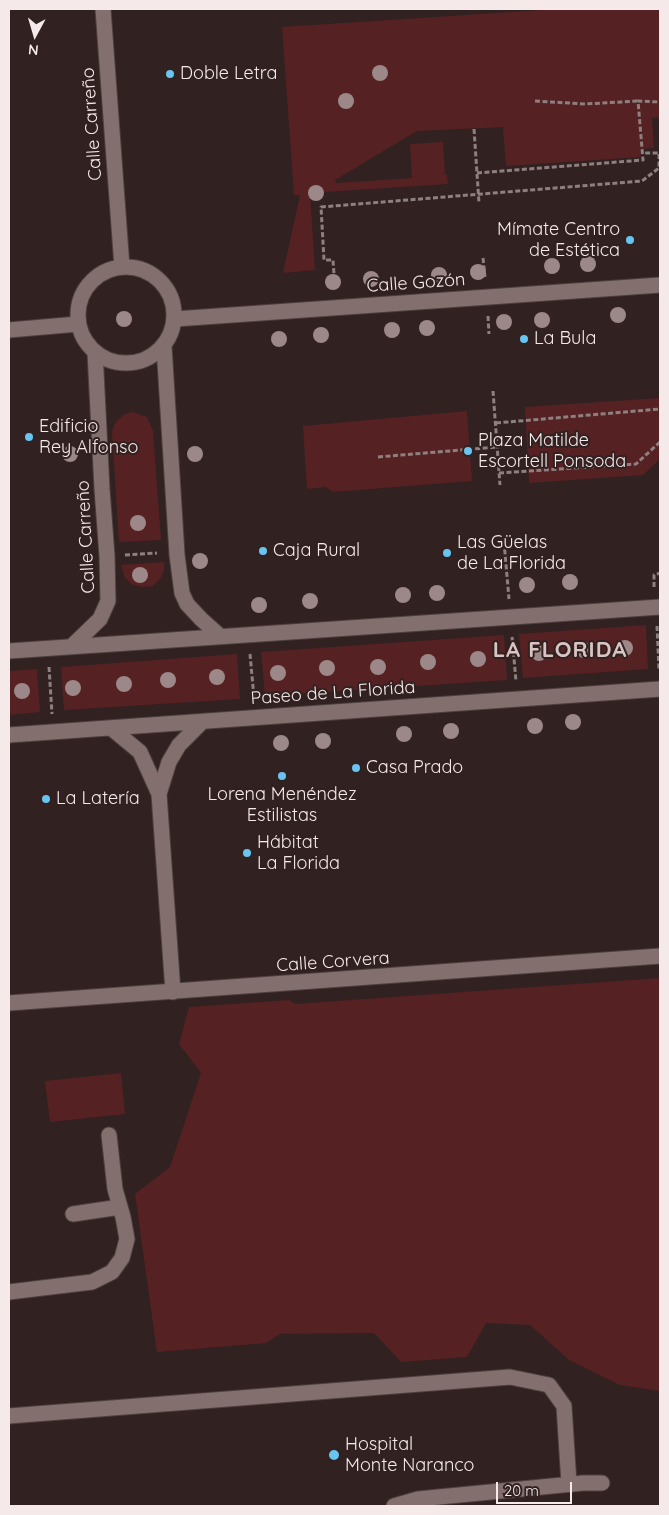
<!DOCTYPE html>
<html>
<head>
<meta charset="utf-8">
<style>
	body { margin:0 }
	#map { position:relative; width:669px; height:1515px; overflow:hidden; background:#312121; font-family:Quicksand,sans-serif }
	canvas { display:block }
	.frame { position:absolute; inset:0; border:10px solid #f5e9e9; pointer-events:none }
	.north { position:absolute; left:10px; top:10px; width:50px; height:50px; -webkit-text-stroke:4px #312121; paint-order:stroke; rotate:186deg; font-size:14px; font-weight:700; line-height:20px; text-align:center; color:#f5e9e9 }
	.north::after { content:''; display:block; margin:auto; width:18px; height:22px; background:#f5e9e9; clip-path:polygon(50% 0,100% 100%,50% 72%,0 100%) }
	.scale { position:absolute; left:496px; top:1482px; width:76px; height:22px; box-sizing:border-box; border:2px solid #f5e9e9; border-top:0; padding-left:6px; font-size:15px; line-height:18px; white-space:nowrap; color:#f5e9e9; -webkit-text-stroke:4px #312121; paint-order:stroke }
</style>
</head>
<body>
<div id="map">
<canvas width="669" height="1515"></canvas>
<div class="frame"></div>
<div class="north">N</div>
<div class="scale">20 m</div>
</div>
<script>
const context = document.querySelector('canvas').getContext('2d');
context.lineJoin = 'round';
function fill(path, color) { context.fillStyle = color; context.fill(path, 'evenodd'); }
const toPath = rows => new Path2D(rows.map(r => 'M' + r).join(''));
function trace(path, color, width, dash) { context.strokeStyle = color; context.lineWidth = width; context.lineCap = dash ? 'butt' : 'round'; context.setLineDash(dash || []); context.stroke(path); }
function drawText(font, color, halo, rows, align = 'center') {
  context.font = font + ' Quicksand,sans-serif'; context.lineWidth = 4; context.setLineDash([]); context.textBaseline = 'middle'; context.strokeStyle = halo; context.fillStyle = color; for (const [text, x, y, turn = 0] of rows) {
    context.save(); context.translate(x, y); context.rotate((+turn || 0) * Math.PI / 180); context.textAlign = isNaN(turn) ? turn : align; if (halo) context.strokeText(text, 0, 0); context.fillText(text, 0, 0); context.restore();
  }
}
const green = toPath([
	[557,9,660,9,660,117,652,118,654,148,640,149,641,157,506,166,503,127,417,131,335,180,336,183,412,178,410,144,443,142,445,174,447,175,448,184,310,193,315,270,283,273,300,195,294,195,282,27],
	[660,398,660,459,643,475,529,483,525,407],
	[467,411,472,481,333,492,325,487,307,489,303,426],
	[133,412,147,417,153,431,161,540,119,542,112,432,115,423,121,417,127,413],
	[164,562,164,571,160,579,153,586,143,587,133,585,125,578,121,565],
	[646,625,648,669,523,678,519,634],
	[504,635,507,680,265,696,261,652],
	[237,654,240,699,64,710,61,667],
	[37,669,40,712,9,715,9,671],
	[660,978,660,1391,620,1385,569,1360,530,1325,486,1323,467,1357,401,1362,374,1333,280,1334,266,1343,157,1352,135,1194,170,1167,201,1073,179,1044,189,1007,289,1000,295,1004],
	[121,1073,125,1114,50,1122,45,1081]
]);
const path = toPath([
	[535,101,585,104,638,101],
	[474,129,479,203],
	[477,173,643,160,638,101,660,102],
	[483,258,485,277],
	[335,288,333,260,324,260,321,207,642,181,659,168,659,153,643,153],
	[488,316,489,334],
	[493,391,500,485],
	[496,423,660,409],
	[378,457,497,447],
	[499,473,636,464,660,442],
	[504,542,509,599],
	[125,555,157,553],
	[654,587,654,575,660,573],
	[657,626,659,670],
	[512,637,516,681],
	[250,654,254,698],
	[49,667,52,714]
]);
const lane = toPath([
	[73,1214,120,1207],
	[9,1292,92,1282,112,1272,122,1258,127,1239,123,1217,115,1189,109,1135],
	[9,1416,510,1377,549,1385,564,1406,569,1484],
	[394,1506,418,1499,583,1483,602,1483]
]);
const street = toPath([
	[103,9,122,267],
	'78 315a48 48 0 1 1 96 0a48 48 0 1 1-96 0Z',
	[175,319,660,285],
	[9,330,78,324],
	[164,346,177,555,182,593,187,604,201,619,220,636],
	[72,646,100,619,108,601,107,556,102,489,95,352],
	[9,651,660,607],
	[111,728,140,752,159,794,173,992],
	[9,735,660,689],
	[159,794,169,762,179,745,202,722],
	[9,1003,660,956]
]);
const trees = [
	[380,73],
	[346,101],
	[316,193],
	[588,264],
	[552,266],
	[478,272],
	[439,275],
	[371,279],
	[333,282],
	[618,315],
	[124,319],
	[542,320],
	[504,322],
	[427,328],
	[392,330],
	[321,335],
	[279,339],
	[70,454],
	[195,454],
	[138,523],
	[200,561],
	[140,575],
	[570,582],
	[527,585],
	[437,593],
	[403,595],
	[310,601],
	[259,605],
	[625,648],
	[584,650],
	[539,653],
	[478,659],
	[428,662],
	[378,667],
	[327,668],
	[278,673],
	[217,677],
	[168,680],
	[124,684],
	[73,688],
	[22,691],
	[573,722],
	[535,726],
	[451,731],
	[404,734],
	[323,741],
	[281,743]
];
const markers = [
	[170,74,5,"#68c4f0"],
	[630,240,5,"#68c4f0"],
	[524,339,5,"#68c4f0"],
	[29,437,5,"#68c4f0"],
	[468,451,5,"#68c4f0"],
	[263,551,5,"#68c4f0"],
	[447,553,5,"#68c4f0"],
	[356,768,5,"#68c4f0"],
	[282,776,5,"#68c4f0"],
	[46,799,5,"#68c4f0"],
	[247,853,5,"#68c4f0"],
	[334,1455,6,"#68c4f0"]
];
const poiNames = [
	["Doble Letra",180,74],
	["Mímate Centro",620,230,"right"],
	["de Estética",620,251,"right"],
	["La Bula",534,339],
	["Edificio",39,427],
	["Rey Alfonso",39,448],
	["Plaza Matilde",478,441],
	["Escortell Ponsoda",478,462],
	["Las Güelas",457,543],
	["de La Florida",457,564],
	["Caja Rural",273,551],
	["Casa Prado",366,768],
	["Lorena Menéndez",282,795,"center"],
	["Estilistas",282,816,"center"],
	["La Latería",56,799],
	["Hábitat",257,843],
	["La Florida",257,864],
	["Hospital",345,1445],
	["Monte Naranco",345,1466]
];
const streetNames = [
	["Calle Carreño",92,124,-94],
	["Calle Gozón",416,283,-4],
	["Calle Carreño",86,537,-93],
	["Paseo de La Florida",333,693,-4],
	["Calle Corvera",333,962,-4]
];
const districtNames = [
	["LA FLORIDA",560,650]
];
fill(green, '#562122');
trace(lane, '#4e4040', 17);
trace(street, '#4e4040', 17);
trace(path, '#8e8080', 3, [5, 2.5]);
trace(lane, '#83706e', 15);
trace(street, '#83706e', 15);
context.fillStyle = '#9c8888';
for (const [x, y] of trees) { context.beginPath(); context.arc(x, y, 8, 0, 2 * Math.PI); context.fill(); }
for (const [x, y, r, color] of markers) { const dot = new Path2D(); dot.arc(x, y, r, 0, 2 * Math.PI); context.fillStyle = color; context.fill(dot); trace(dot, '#312121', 2); }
drawText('18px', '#f5e9e9', '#312121', poiNames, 'left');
drawText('18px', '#f5e9e9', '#312121', streetNames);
context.letterSpacing = '1px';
drawText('bold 22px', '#dac4c3', '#312121', districtNames);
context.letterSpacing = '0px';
</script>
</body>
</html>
